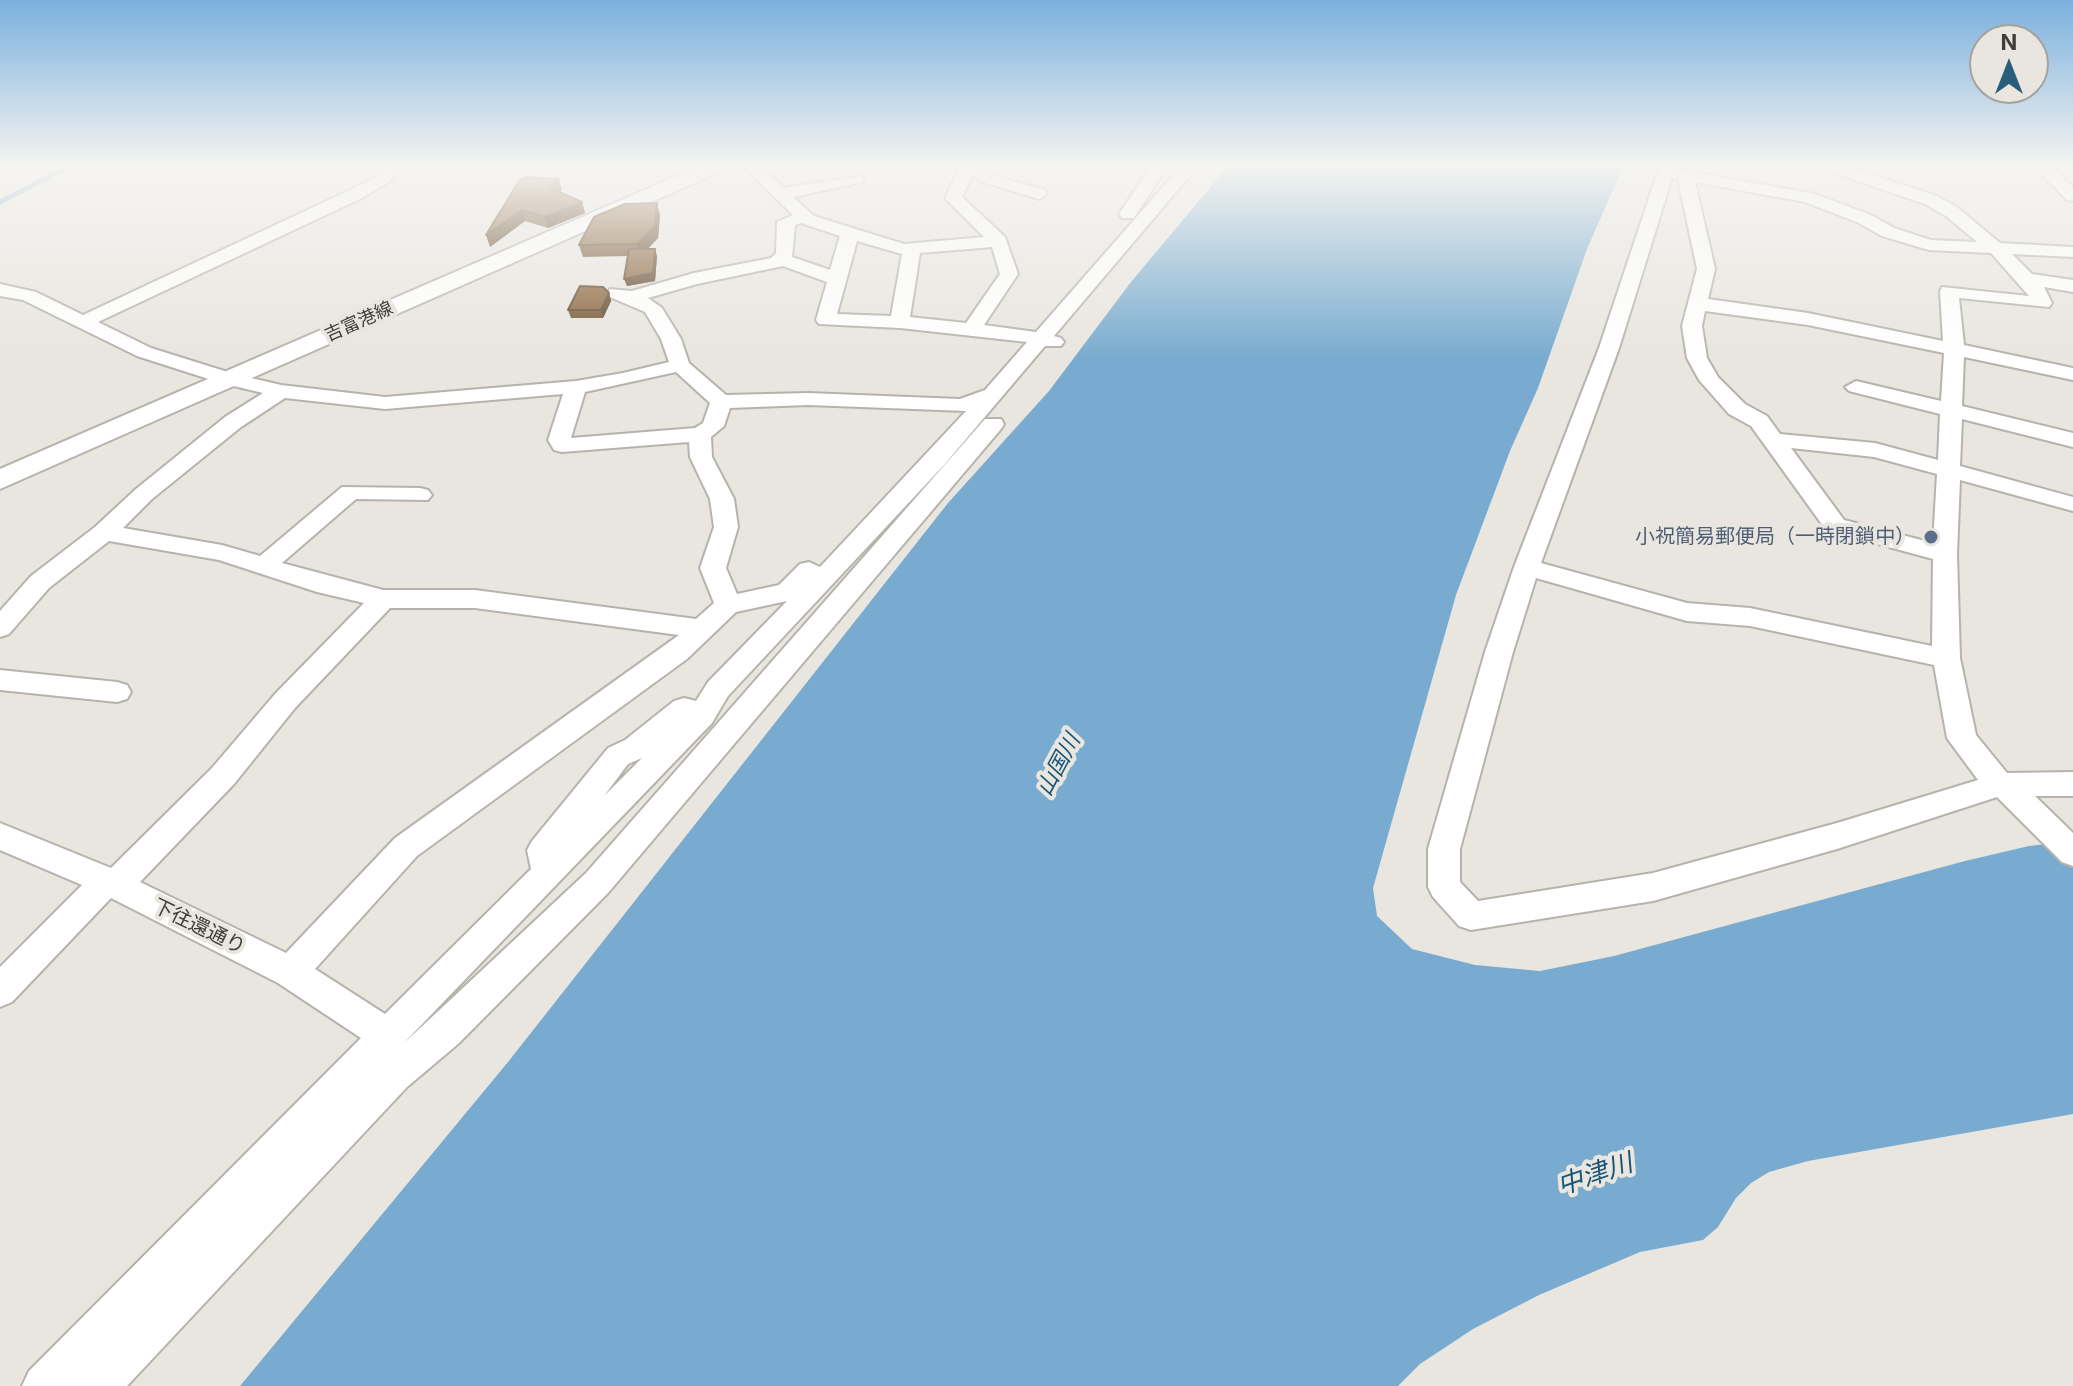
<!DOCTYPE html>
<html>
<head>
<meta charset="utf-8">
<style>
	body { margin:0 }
	#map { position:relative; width:2073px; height:1386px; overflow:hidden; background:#e9e6e0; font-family:Inter,sans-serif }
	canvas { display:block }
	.north { position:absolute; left:1969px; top:24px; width:80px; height:80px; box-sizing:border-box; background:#e9e6e0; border:2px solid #a5a29e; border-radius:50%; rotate:0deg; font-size:22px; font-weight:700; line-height:32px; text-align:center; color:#3e3d3b }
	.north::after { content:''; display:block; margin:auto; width:28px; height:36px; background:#285e79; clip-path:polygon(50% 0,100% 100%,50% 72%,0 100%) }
</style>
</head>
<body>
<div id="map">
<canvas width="2073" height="1386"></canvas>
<div class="north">N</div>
</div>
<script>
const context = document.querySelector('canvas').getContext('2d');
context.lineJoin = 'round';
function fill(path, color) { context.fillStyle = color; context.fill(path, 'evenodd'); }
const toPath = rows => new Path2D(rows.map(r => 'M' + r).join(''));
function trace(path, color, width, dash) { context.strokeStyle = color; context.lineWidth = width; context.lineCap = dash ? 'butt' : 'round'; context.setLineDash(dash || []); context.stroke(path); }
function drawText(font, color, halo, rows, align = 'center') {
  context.font = font + ' Inter,"Noto Sans JP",sans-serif'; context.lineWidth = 8; context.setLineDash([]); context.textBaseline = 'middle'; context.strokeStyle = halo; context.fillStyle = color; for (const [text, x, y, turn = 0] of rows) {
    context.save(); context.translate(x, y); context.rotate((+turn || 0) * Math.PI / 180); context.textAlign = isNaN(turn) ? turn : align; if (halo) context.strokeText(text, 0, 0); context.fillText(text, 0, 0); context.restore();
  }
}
const water = toPath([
	[1229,165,1624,165,1587,249,1538,388,1510,451,1456,595,1373,888,1377,916,1412,949,1475,965,1540,971,1614,956,1965,861,2029,846,2073,841,2073,1114,1808,1161,1769,1172,1751,1183,1736,1198,1718,1227,1703,1240,1640,1252,1539,1295,1473,1329,1420,1364,1398,1386,240,1386,508,1062,948,503,1049,391,1131,282]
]);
const stream = toPath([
	[0,202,72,165]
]);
const minor = toPath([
	[386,165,402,165,389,182,362,198,98,322,151,348,234,374,281,385,385,397,576,381,623,373,669,362,661,339,645,312,610,297,608,293,610,289,632,291,694,273,771,258,776,253,777,222,793,215,742,165,759,165,784,188,863,176,863,182,793,197,814,216,904,244,984,237,945,198,959,169,956,165,976,165,998,177,1045,190,1047,194,1039,199,986,183,972,176,962,197,1005,237,1018,274,984,325,1036,332,1182,165,1199,165,1054,336,1061,338,1064,342,1061,346,1045,346,944,465,728,696,712,723,403,1044,586,873,985,419,1001,419,1004,424,1001,429,608,893,458,1044,407,1087,127,1386,22,1386,29,1371,361,1038,278,983,111,898,12,1002,0,1007,0,967,82,885,0,850,0,823,111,868,212,768,275,694,364,603,317,592,219,560,109,541,49,588,9,634,0,637,0,611,31,576,95,527,136,489,225,417,263,393,221,383,137,356,23,300,0,296,0,284,36,292,83,315,350,190,377,176,386,165],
	[801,223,840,236,830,270,792,257,795,225,801,223],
	[857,241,902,254,891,316,837,314,857,241],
	[992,247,1000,274,966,323,910,317,920,253,992,247],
	[783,266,827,282,816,320,819,324,900,328,1027,342,985,390,960,399,808,393,726,395,689,363,681,339,662,308,648,298,697,284,783,266],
	[676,372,710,403,703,423,695,428,571,438,585,392,676,372],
	[563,394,548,440,554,450,562,452,689,442,690,457,710,499,714,527,700,568,714,603,696,619,475,590,383,590,282,563,356,499,428,500,432,495,428,490,420,488,342,487,260,556,222,545,123,528,152,499,241,427,285,398,385,409,563,394],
	[808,405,966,411,820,567,809,562,800,564,779,585,737,594,726,568,738,527,734,499,712,457,711,437,724,426,730,408,808,405],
	[787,601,708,682,696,701,684,698,674,701,625,740,608,748,532,841,527,850,531,869,385,1014,315,969,417,856,687,659,736,612,787,601],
	[390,608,475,608,679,635,395,838,286,953,140,882,234,784,295,708,390,608],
	[642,758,604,796,628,764,642,758],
	[1152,165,1168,165,1134,218,1122,218,1119,214,1152,165],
	[1660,165,1676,165,1675,169,1815,194,1871,215,1894,228,1931,240,1977,242,1946,216,1925,204,1819,168,1817,165,1841,165,1937,196,1958,208,2000,243,2073,247,2073,257,2012,254,2032,274,2073,280,2073,292,2044,287,2052,303,2049,307,1959,298,1964,345,2073,368,2073,380,1964,357,1962,406,2073,433,2073,447,1962,419,1960,466,2073,497,2073,511,1960,480,1957,554,1960,658,1976,735,2007,773,2073,772,2073,796,2035,796,2073,833,2073,866,2062,862,1997,797,1837,849,1653,901,1471,930,1459,926,1433,897,1428,887,1428,849,1485,652,1514,567,1599,348,1660,165],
	[1672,178,1678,179,1697,269,1682,326,1687,358,1699,380,1729,414,1751,426,1826,530,1933,559,1932,646,1750,608,1687,603,1541,563,1619,348,1672,178],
	[1695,182,1805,202,1859,223,1882,236,1929,250,1991,253,2029,296,1942,287,1940,291,1943,341,1808,313,1708,299,1715,269,1695,182],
	[1705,311,1808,325,1944,353,1941,401,1856,381,1845,387,1849,391,1940,414,1938,460,1875,443,1780,434,1767,416,1745,404,1718,377,1707,358,1702,326,1705,311],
	[1791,448,1874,457,1937,474,1933,543,1844,520,1791,448],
	[1536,578,1687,621,1750,626,1934,665,1947,738,1978,780,1837,823,1653,873,1478,901,1460,882,1460,849,1513,652,1536,578],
	[2032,165,2049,165,2073,187,2073,201,2067,200,2032,165],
	[0,670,117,682,127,685,131,692,127,699,117,702,0,690,0,670]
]);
const major = toPath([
	[702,165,729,165,726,169,0,489,0,469,702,165]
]);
const wall = toPath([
	[519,181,562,190,559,192,582,202,585,213,548,228,525,221,490,247],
	[660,215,658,238,648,249,657,256,655,281,627,286,628,256,583,257,579,245],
	[609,293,611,301,603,318,571,318,568,310]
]);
const shadedWall = toPath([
	[559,179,562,190,553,199,550,188],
	[582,202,585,213,548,228,545,217],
	[657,203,660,215,658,238,640,256,637,244],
	[522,210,525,221,490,247,486,235],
	[655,249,657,256,655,281,627,286,624,279],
	[609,293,611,301,603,318,601,310]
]);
const building = toPath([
	[525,177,559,179,550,188,582,202,545,217,522,210,486,235,519,181,525,177],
	[657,203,655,226,637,244,579,245,594,217,625,204,657,203],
	[629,249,655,249,653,273,624,279,629,249],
	[580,286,603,287,609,293,601,310,568,310,580,286]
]);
const markers = [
	[1931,537,8,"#5c6f8a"]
];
const farStreetnames = [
	["吉富港線",359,322,-24]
];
const serviceNames = [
	["小祝簡易郵便局（一時閉鎖中）",1915,537]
];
const streetNames = [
	["下往還通り",199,927,26]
];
const waterNames = [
	["山国川",1059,765,-62]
];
const nearWaternames = [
	["中津川",1595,1175,-19]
];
fill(water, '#78abcf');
trace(stream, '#78abcf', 5);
trace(minor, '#b6b3ad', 4);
trace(major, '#b6b3ad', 4);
fill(minor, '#fff');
fill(major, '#fff');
fill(wall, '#74532f');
fill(shadedWall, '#5e4326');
fill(building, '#876037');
trace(building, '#5e4326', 2);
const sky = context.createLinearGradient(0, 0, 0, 359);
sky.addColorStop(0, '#7bb0de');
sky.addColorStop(0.46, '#f5f4f1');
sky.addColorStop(1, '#f5f4f100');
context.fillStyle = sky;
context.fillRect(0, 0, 2073, 359);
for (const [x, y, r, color] of markers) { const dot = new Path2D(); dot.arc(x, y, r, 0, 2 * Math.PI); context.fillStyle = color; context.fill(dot); trace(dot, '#e9e6e0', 3); }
drawText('18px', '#3e3d3b', '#e9e6e0', farStreetnames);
drawText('20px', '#4e5e75', '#e9e6e0', serviceNames, 'right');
drawText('20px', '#3e3d3b', '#e9e6e0', streetNames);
drawText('italic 22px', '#175578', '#e9e6e0', waterNames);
drawText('italic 26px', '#175578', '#e9e6e0', nearWaternames);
</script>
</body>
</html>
